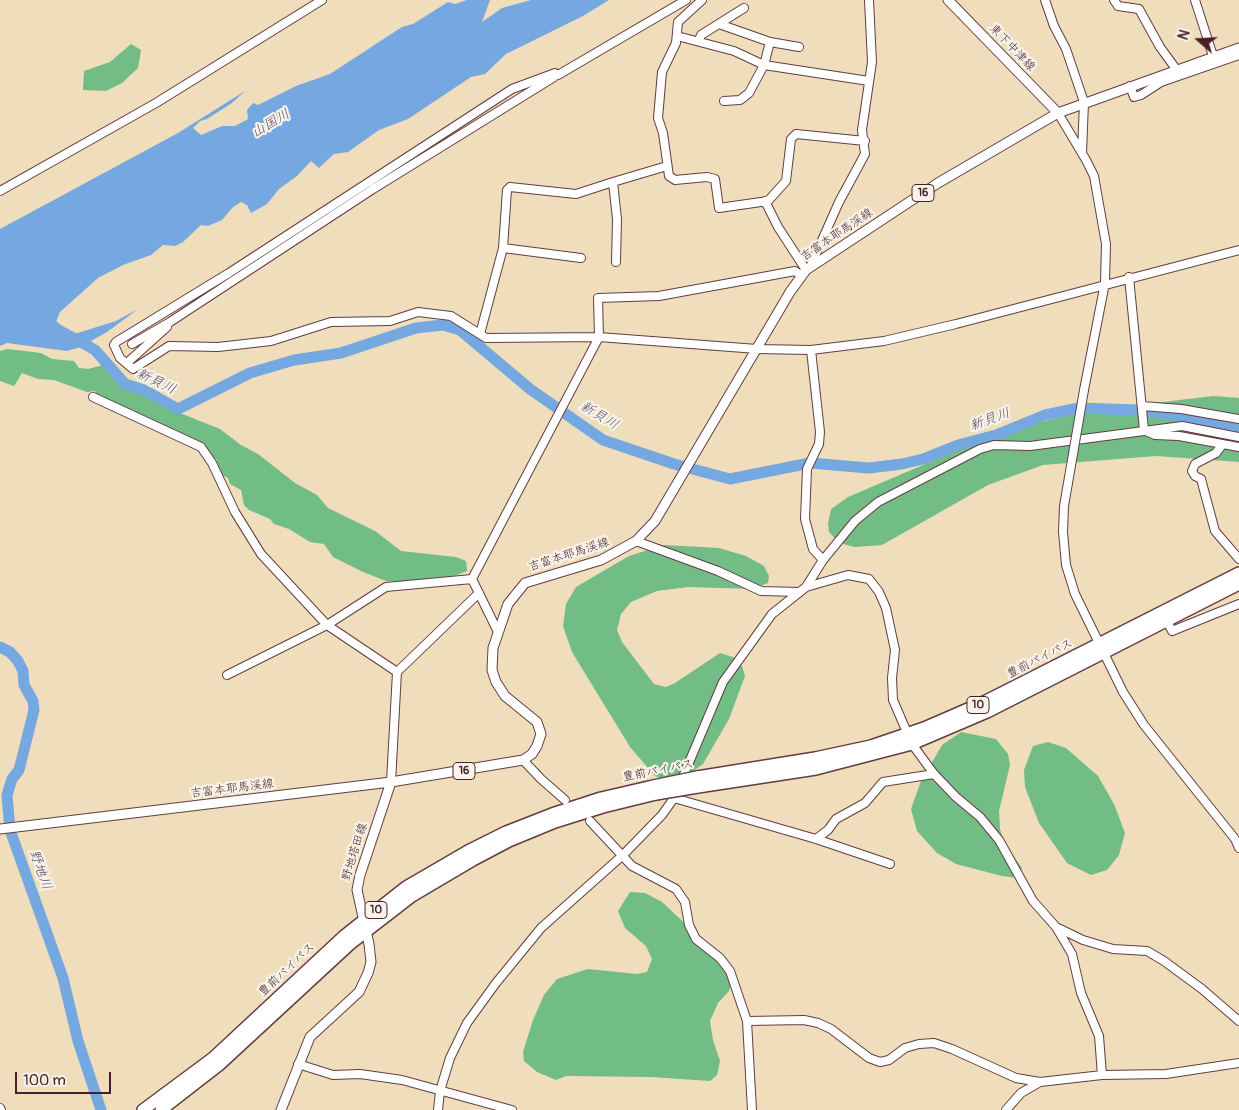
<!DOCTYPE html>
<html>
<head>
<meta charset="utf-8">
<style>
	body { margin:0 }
	#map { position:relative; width:1239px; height:1110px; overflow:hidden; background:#efddbc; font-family:Pangolin,sans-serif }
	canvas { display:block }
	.north { position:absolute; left:1174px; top:15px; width:50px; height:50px; -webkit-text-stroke:4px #f7f3e8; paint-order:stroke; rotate:289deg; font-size:14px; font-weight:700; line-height:20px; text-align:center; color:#4a1f2b }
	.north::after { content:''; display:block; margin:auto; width:18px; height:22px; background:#4a1f2b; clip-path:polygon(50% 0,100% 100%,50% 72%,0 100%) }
	.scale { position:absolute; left:15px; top:1072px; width:96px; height:22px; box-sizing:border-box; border:2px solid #4a1f2b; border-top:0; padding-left:6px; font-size:15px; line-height:18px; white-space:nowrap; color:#4a1f2b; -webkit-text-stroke:4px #f7f3e8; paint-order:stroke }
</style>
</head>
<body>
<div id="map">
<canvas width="1239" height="1110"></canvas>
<div class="north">N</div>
<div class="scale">100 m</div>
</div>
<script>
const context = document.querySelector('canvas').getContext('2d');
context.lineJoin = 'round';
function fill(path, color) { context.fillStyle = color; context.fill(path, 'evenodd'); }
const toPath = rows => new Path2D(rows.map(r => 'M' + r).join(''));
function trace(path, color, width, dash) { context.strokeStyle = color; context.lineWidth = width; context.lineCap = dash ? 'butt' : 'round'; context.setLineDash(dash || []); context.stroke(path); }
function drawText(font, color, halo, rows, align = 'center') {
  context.font = font + ' Pangolin,"Klee One",sans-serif'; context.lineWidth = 4.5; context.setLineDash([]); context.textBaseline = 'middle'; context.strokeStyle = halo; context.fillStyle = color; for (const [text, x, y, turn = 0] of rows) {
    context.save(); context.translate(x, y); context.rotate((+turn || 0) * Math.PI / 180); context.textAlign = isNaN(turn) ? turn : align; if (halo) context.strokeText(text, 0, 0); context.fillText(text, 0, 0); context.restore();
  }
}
const forest = toPath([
	[131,44,141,50,138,68,122,83,106,91,83,90,84,71,110,62],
	[8,349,41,353,52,359,74,361,79,368,88,369,103,365,113,369,118,382,125,388,140,392,180,413,220,429,241,445,258,454,295,483,317,495,328,508,375,531,401,551,456,557,466,561,467,571,454,576,399,582,386,581,363,572,333,557,324,544,310,542,289,529,274,524,270,519,249,510,244,505,241,490,230,484,228,478,220,474,215,468,217,460,199,448,120,409,113,402,97,395,95,391,87,392,54,380,38,379,22,373,14,386,0,381,0,351],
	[1213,396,1239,398,1239,462,1156,456,1043,465,988,485,882,545,855,547,839,543,829,532,828,523,831,509,848,497,1005,430,1089,411],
	[664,545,719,548,746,556,764,566,769,576,768,583,753,589,688,587,657,591,631,602,621,614,617,630,622,642,654,684,666,687,675,683,720,653,733,657,742,666,745,676,729,719,703,764,675,784,655,776,630,747,572,652,563,626,566,604,576,587,629,556],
	[961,732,996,739,1008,754,1010,765,999,811,1000,829,1005,845,1022,868,1018,878,1002,876,956,864,937,853,917,831,911,809,921,781,942,745],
	[1048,742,1066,748,1098,776,1114,804,1125,833,1119,855,1107,870,1091,875,1067,863,1039,823,1025,787,1024,770,1033,746],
	[630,892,645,893,662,902,721,957,734,976,729,991,718,1003,710,1021,713,1040,720,1061,717,1075,710,1081,651,1077,566,1076,556,1080,537,1072,524,1061,523,1052,533,1020,544,995,557,979,588,969,637,974,647,972,652,959,646,946,625,928,618,911]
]);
const water = toPath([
	[467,0,490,0,482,22,502,8,531,0,609,0,583,16,506,54,485,74,471,77,408,119,379,130,348,152,334,154,319,168,311,161,297,176,279,189,267,204,251,213,247,205,241,202,233,207,222,220,208,226,201,225,183,242,175,246,163,245,151,255,123,265,98,278,60,312,55,324,56,331,72,331,65,337,116,321,138,309,107,332,91,341,101,354,98,356,84,346,67,351,7,343,0,346,0,229,178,133,245,91,232,103,207,119,200,121,193,128,201,135,222,126,235,126,248,119,247,110,253,103,258,105,296,86,330,74,402,27,413,24,448,2,455,4]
]);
const river = toPath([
	[44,317,57,329,95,350,125,384,144,390,178,409,250,373,294,360,341,353,416,328,443,325,460,330,530,389,603,440,674,464,730,479,810,463,869,468,902,464,923,459,958,445,996,435,1045,415,1079,408,1138,410,1191,417,1239,431],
	[0,647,10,652,18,661,23,671,24,685,33,701,34,710,19,770,12,779,7,795,10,830,63,978,78,1041,101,1110]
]);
const minor = toPath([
	[686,0,558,75,555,73,512,89,229,273,116,342,114,345,120,358,133,369,169,346,218,347,271,341,331,322,390,321,418,312,451,316,486,338,599,337,757,349,811,350,884,341,956,324,1239,250],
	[702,0,678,22,676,43,662,72,658,118,663,133,669,176,675,180,707,177,715,179,719,208,768,201,786,181,791,139,796,134,865,141],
	[1045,0,1054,26,1066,49,1084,102,1082,153],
	[1114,0,1118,6,1139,9,1160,47,1176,69],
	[1195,0,1213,56],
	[719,24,770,42],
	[677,36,734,51,764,65,869,81],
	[699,40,701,35,744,8],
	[1130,86,1134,97,1141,95,1161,82,1239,55],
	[724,101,740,100,749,93,764,65,770,42,799,47],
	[1058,113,1086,160,1094,176,1106,244,1105,283,1084,390],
	[0,191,156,103,322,0],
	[765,201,778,227,806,270],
	[503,248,581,258],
	[616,262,617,219,613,182,667,166],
	[811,265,839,202,865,154,862,130,872,62,869,0],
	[1129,277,1144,430],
	[480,334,503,248,507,190,510,187,576,194,613,182],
	[132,344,170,322,373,189,554,77],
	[811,350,820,432,819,444,807,469,805,519,813,549,823,560],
	[128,362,167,327],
	[93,397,201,447,212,463,235,512,261,554,327,625,397,672],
	[1142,406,1181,409,1239,419],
	[1146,431,1155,435,1179,436,1239,447],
	[1222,445,1216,453,1195,464,1192,471,1195,476,1201,479,1215,531,1239,559],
	[1073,454,1064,506,1063,532,1066,565,1075,594,1123,692,1144,725,1235,839,1239,848],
	[636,541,718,571,761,591,799,592],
	[806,587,823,560,855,521,878,502,980,449,994,445,1030,446,1182,426,1239,437],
	[1167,621,1172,631,1239,604],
	[498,632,472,579,599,337,598,298,659,296,795,271,801,275],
	[227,675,327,625,386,587,472,579],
	[523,760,541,779,565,800],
	[391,782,397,672,479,593],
	[674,798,816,839,890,864],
	[590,821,632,866,676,889,685,902,689,925,696,939,720,958,730,971,747,1021,752,1110],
	[816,839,828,830,836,819,865,803,883,782,934,774],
	[1056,927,1083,940,1113,949,1147,951,1164,961,1202,989,1239,1021],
	[747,1021,804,1020,818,1023,831,1029,869,1058,880,1062,889,1060,905,1048,919,1044,934,1043,952,1049,1016,1078,1040,1082,1102,1075,1166,1074,1239,1063],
	[298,1064,333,1075,360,1074,402,1080,512,1110],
	[0,1108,1,1110],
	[438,1110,440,1091,450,1058,467,1023,496,983,541,928,623,855,662,815,674,798,723,682,772,614,806,587,848,575,869,579,879,592,886,608,895,650,892,678,893,700,912,744,934,774,956,797,980,817,999,840,1033,901,1056,927,1072,954,1081,993,1099,1036,1102,1075],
	[1006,1110,1021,1093,1040,1082]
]);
const major = toPath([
	[948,0,1058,113],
	[0,829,391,782,523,760,532,754,537,746,541,734,537,722,505,696,496,682,492,670,493,648,508,604,525,583,601,560,636,541,655,521,790,292,806,270,938,183,1058,113,1239,48],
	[281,1110,310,1037,359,992,368,973,371,962,369,944,357,890,360,875,391,782]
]);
const highway = toPath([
	[697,777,815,758,871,746,924,728,984,702,1239,573],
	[698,787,816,769,912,744,987,712,1239,584],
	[143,1110,213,1058,344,936,406,887,468,851,506,832,552,814,601,798,653,786],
	[161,1110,219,1065,350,944,412,896,473,860,509,841,555,822,603,807,656,794]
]);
const minorBridge = toPath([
	[1073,454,1084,390]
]);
const highwayBridge = toPath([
	[653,786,697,777],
	[656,794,698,787]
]);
const shields = [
	[923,193,22],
	[978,705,22],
	[464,771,22],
	[376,910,22]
];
const shieldNames = [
	["16",923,193],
	["10",978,705],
	["16",464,771],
	["10",376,910]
];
const streetNames = [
	["東下中津線",1012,48,46],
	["吉富本耶馬渓線",837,235,-34],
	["吉富本耶馬渓線",569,555,-18],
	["豊前バイパス",1040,659,-27],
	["豊前バイパス",658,771,-11],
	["吉富本耶馬渓線",232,789,-7],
	["野地塔田線",355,852,-73],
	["豊前バイパス",287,970,-43]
];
const waterNames = [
	["山国川",271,124,-31],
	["新貝川",156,382,25],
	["新貝川",599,416,31],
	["新貝川",990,420,-20],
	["野地川",40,870,70]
];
fill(forest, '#71bd85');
fill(water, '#75a8e1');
trace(river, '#75a8e1', 11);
trace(minor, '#633c41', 10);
trace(major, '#633c41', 11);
trace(highway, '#633c41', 14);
trace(minor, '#fff', 8);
trace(major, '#fff', 9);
trace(highway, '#fff', 11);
trace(minorBridge, '#633c41', 10, []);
trace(highwayBridge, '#633c41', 14, []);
trace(minorBridge, '#fff', 8);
trace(highwayBridge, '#fff', 11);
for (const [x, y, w] of shields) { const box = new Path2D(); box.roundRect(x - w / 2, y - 8.5, w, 17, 4); context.fillStyle = '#f7f3e8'; context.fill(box); trace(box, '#4a1f2b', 1); }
drawText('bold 11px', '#4a1f2b', null, shieldNames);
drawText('12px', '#4a1f2b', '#f7f3e8', streetNames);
drawText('italic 14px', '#594f6b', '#f7f3e8', waterNames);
</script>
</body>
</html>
